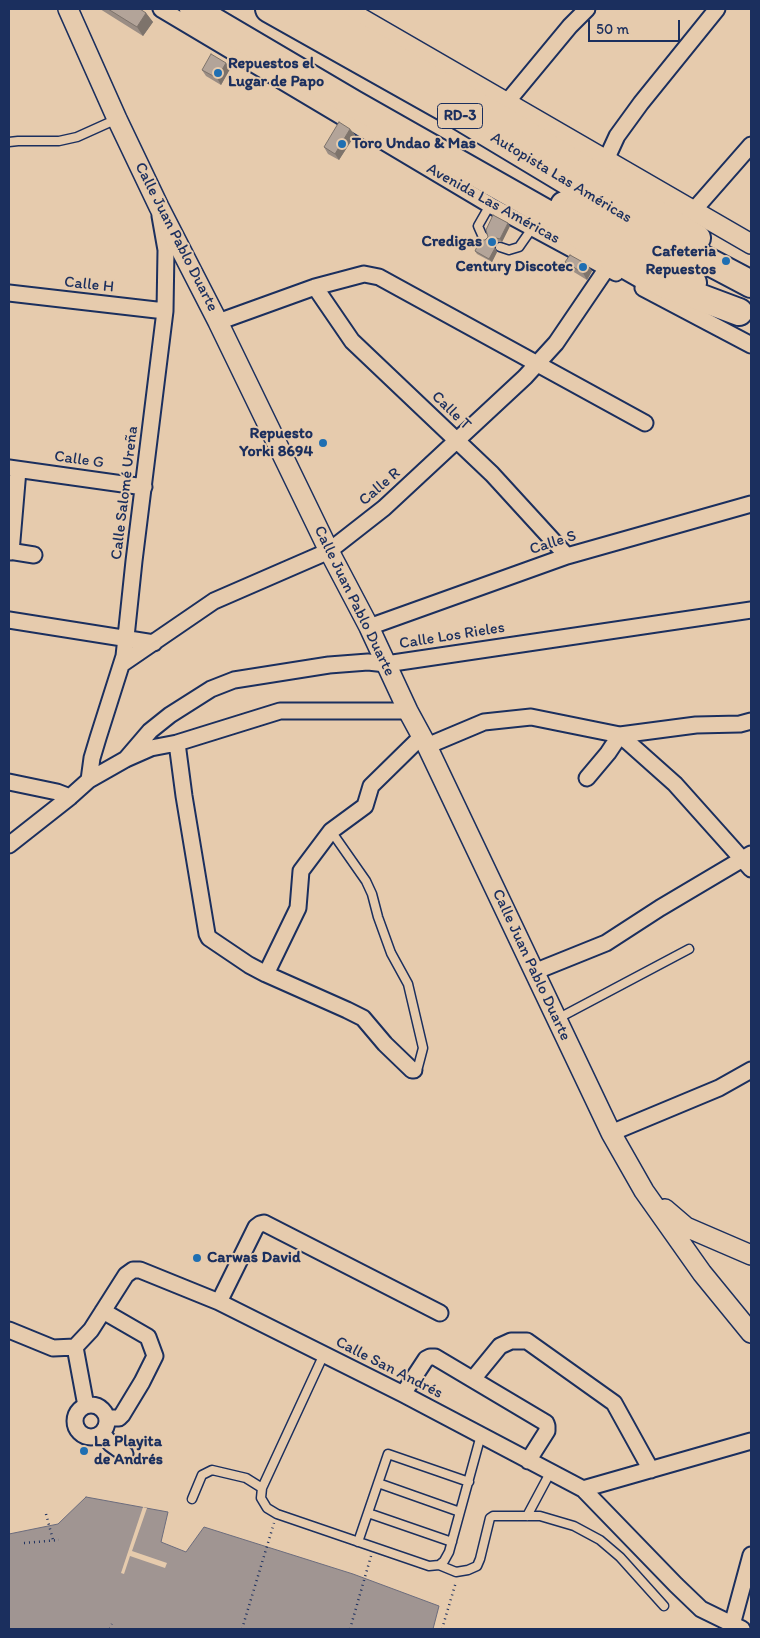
<!DOCTYPE html>
<html>
<head>
<meta charset="utf-8">
<style>
	body { margin:0 }
	#map { position:relative; width:760px; height:1638px; overflow:hidden; background:#e6cbad; font-family:Itim,sans-serif }
	canvas { display:block }
	.frame { position:absolute; inset:0; border:10px solid #1b2f5e; pointer-events:none }
	.scale { position:absolute; left:588px; top:20px; width:92px; height:22px; box-sizing:border-box; border:2px solid #1b2f5e; border-top:0; padding-left:6px; font-size:15px; line-height:18px; white-space:nowrap; color:#1b2f5e; -webkit-text-stroke:4px #e6cbad; paint-order:stroke }
</style>
</head>
<body>
<div id="map">
<canvas width="760" height="1638"></canvas>
<div class="frame"></div>
<div class="scale">50 m</div>
</div>
<script>
const context = document.querySelector('canvas').getContext('2d');
context.lineJoin = 'round';
function fill(path, color) { context.fillStyle = color; context.fill(path, 'evenodd'); }
const toPath = rows => new Path2D(rows.map(r => 'M' + r).join(''));
function trace(path, color, width, dash) { context.strokeStyle = color; context.lineWidth = width; context.lineCap = dash ? 'butt' : 'round'; context.setLineDash(dash || []); context.stroke(path); }
function drawText(font, color, halo, rows, align = 'center') {
  context.font = font + ' Itim,sans-serif'; context.lineWidth = 4; context.setLineDash([]); context.textBaseline = 'middle'; context.strokeStyle = halo; context.fillStyle = color; for (const [text, x, y, turn = 0] of rows) {
    context.save(); context.translate(x, y); context.rotate((+turn || 0) * Math.PI / 180); context.textAlign = isNaN(turn) ? turn : align; if (halo) context.strokeText(text, 0, 0); context.fillText(text, 0, 0); context.restore();
  }
}
const water = toPath([
	[86,1497,168,1512,161,1542,186,1552,204,1527,353,1574,439,1606,433,1629,9,1629,9,1534,58,1524,86,1497]
]);
const pier = toPath([
	[143,1507,147,1508,132,1551,167,1563,165,1568,130,1556,124,1574,121,1573]
]);
const path = toPath([
	[46,1514,53,1540],
	[24,1543,59,1540],
	[110,1629,112,1624],
	[242,1629,274,1523],
	[350,1629,371,1556],
	[442,1629,456,1582]
]);
const service = toPath([
	[9,142,18,141,59,141,77,137,117,119],
	[485,238,482,235,478,226,490,205],
	[500,247,509,250,519,247,533,227],
	[331,831,366,881,372,894,378,917,391,953,408,984,423,1048,418,1067,414,1070],
	[557,1019,689,949],
	[324,1354,262,1488,261,1498,267,1508,277,1514,429,1566,439,1565,444,1561,449,1552,481,1435],
	[378,1483,460,1512],
	[192,1499,202,1475,212,1470,246,1478,262,1488],
	[368,1513,452,1542],
	[527,1516,550,1473],
	[358,1542,388,1454,469,1482],
	[439,1565,456,1572,468,1570,477,1566,480,1559,490,1518,493,1516,540,1516,574,1526,600,1540,620,1557,664,1606]
]);
const minor = toPath([
	[161,9,490,205,616,273],
	[507,102,570,26,587,9],
	[606,160,617,136,641,103,717,9],
	[694,210,751,145],
	[315,287,352,341,492,474,567,556],
	[643,288,751,345],
	[9,293,165,311],
	[218,322,315,287,364,274,379,277,645,423],
	[9,468,144,487],
	[9,551,34,555],
	[11,552,18,470],
	[9,620,154,643],
	[369,627,567,556,751,504],
	[122,664,214,601,329,551,384,508,525,377,556,343,607,268],
	[620,735,675,784,751,869],
	[177,743,184,796,207,934,209,938,249,965,266,974,347,1010,363,1018,385,1044,412,1070,414,1070],
	[427,746,484,722,531,717,620,735,696,725,740,724,751,721],
	[126,759,150,731,170,715,211,689,234,680,329,665,368,662,386,664,751,610],
	[587,778,608,753,620,735],
	[89,780,92,758,98,738,124,656,134,561,165,311,166,250,160,216],
	[9,782,57,792,70,797],
	[9,845,70,797,89,780,126,759,151,748,177,743,280,711,408,711],
	[534,972,606,943,660,908,751,854],
	[266,974,298,908,301,871,331,831,365,806,371,786,422,736],
	[611,1133,719,1088,751,1070],
	[219,1302,256,1227,260,1224,264,1223,440,1313],
	[103,1311,148,1337,155,1356,142,1382,122,1415,119,1418,107,1418],
	[9,1330,53,1348,75,1347,91,1330,126,1275,133,1270,140,1270,219,1302,403,1394,583,1489,676,1585,701,1609,742,1629],
	[75,1347,86,1406],
	[473,1379,500,1346,511,1341,527,1341,614,1403,651,1470],
	[403,1394,426,1359,430,1357,435,1357,546,1423,547,1426,547,1431,528,1461],
	'75 1421a16 16 0 1 1 32 0a16 16 0 1 1-32 0Z',
	[102,1433,111,1444,125,1454],
	[583,1489,751,1441],
	[732,1625,751,1555]
]);
const tertiary = toPath([
	[68,9,117,119,159,207,218,322,329,551,369,627,408,711,427,746,611,1133,644,1191,702,1273,751,1333],
	[345,9,751,244],
	[665,1209,686,1227,751,1255]
]);
const motorway = toPath([
	[193,9,354,104,555,218,613,258,648,278,739,312],
	[269,9,454,113,647,229,751,284],
	[310,9,517,128,697,238],
	[564,205,637,247,693,283]
]);
const wall = toPath([
	[100,9,140,9,146,13,153,22,143,36],
	[226,63,230,69,221,85,206,76,202,70],
	[350,129,355,135,339,160,328,154,324,147],
	[510,226,502,242,498,242,495,245,495,248,497,252,492,262,477,254,475,251,488,237],
	[565,262,592,271,587,280,569,269]
]);
const shadedWall = toPath([
	[146,13,153,22,143,36,137,27],
	[226,63,230,69,221,85,217,78],
	[350,129,355,135,339,160,335,154],
	[508,223,510,226,502,242,500,239],
	[495,248,497,252,492,262,489,259],
	[588,265,592,271,587,280,583,273]
]);
const building = toPath([
	[108,9,140,9,146,13,137,27,108,9],
	[211,54,226,63,217,78,202,70,211,54],
	[339,122,350,129,335,154,324,147,339,122],
	[493,215,508,223,500,239,496,238,493,242,492,245,495,248,489,259,475,251,480,240,485,240,488,237,486,230,493,215],
	[570,255,588,265,583,273,565,262,570,255]
]);
const markers = [
	[218,73,5,"#1f6fb2"],
	[342,144,5,"#1f6fb2"],
	[492,242,5,"#1f6fb2"],
	[726,261,5,"#1f6fb2"],
	[583,267,5,"#1f6fb2"],
	[323,443,5,"#1f6fb2"],
	[197,1258,5,"#1f6fb2"],
	[84,1451,5,"#1f6fb2"]
];
const shields = [
	[460,116,45]
];
const shieldNames = [
	["RD-3",460,116]
];
const poiNames = [
	["Repuestos el",228,64],
	["Lugar de Papo",228,82],
	["Toro Undao & Mas",352,144],
	["Credigas",482,242,"right"],
	["Cafeteria",716,252,"right"],
	["Repuestos",716,270,"right"],
	["Century Discotec",573,267,"right"],
	["Repuesto",313,434,"right"],
	["Yorki 8694",313,452,"right"],
	["Carwas David",207,1258],
	["La Playita",94,1442],
	["de Andrés",94,1460]
];
const streetNames = [
	["Autopista Las Américas",561,178,31],
	["Avenida Las Américas",493,204,29],
	["Calle Juan Pablo Duarte",176,237,63],
	["Calle H",89,285,6],
	["Calle T",451,411,44],
	["Calle G",79,460,8],
	["Calle R",380,487,-41],
	["Calle Salomé Ureña",125,493,-83],
	["Calle S",553,543,-18],
	["Calle Juan Pablo Duarte",354,601,64],
	["Calle Los Rieles",452,636,-9],
	["Calle Juan Pablo Duarte",531,965,65],
	["Calle San Andrés",389,1368,27]
];
fill(water, '#a09592');
trace(water, '#6b6c7d', 1);
fill(pier, '#e6cbad');
trace(service, '#1b2f5e', 11);
trace(minor, '#1b2f5e', 19);
trace(tertiary, '#1b2f5e', 22);
trace(motorway, '#1b2f5e', 30);
trace(path, '#1b2f5e', 2.5, [1, 4]);
trace(service, '#e6cbad', 8);
trace(minor, '#e6cbad', 15);
trace(tertiary, '#e6cbad', 19);
trace(motorway, '#e6cbad', 26);
fill(wall, '#9a8d84');
fill(shadedWall, '#7d736b');
fill(building, '#b3a499');
trace(building, '#7d736b', 1);
for (const [x, y, r, color] of markers) { const dot = new Path2D(); dot.arc(x, y, r, 0, 2 * Math.PI); context.fillStyle = color; context.fill(dot); trace(dot, '#e6cbad', 2); }
for (const [x, y, w] of shields) { const box = new Path2D(); box.roundRect(x - w / 2, y - 12.5, w, 25, 4); context.fillStyle = '#e6cbad'; context.fill(box); trace(box, '#1b2f5e', 1); }
drawText('bold 15px', '#1b2f5e', null, shieldNames);
drawText('bold 16px', '#1b2f5e', '#e6cbad', poiNames, 'left');
drawText('16px', '#1b2f5e', '#e6cbad', streetNames);
</script>
</body>
</html>
